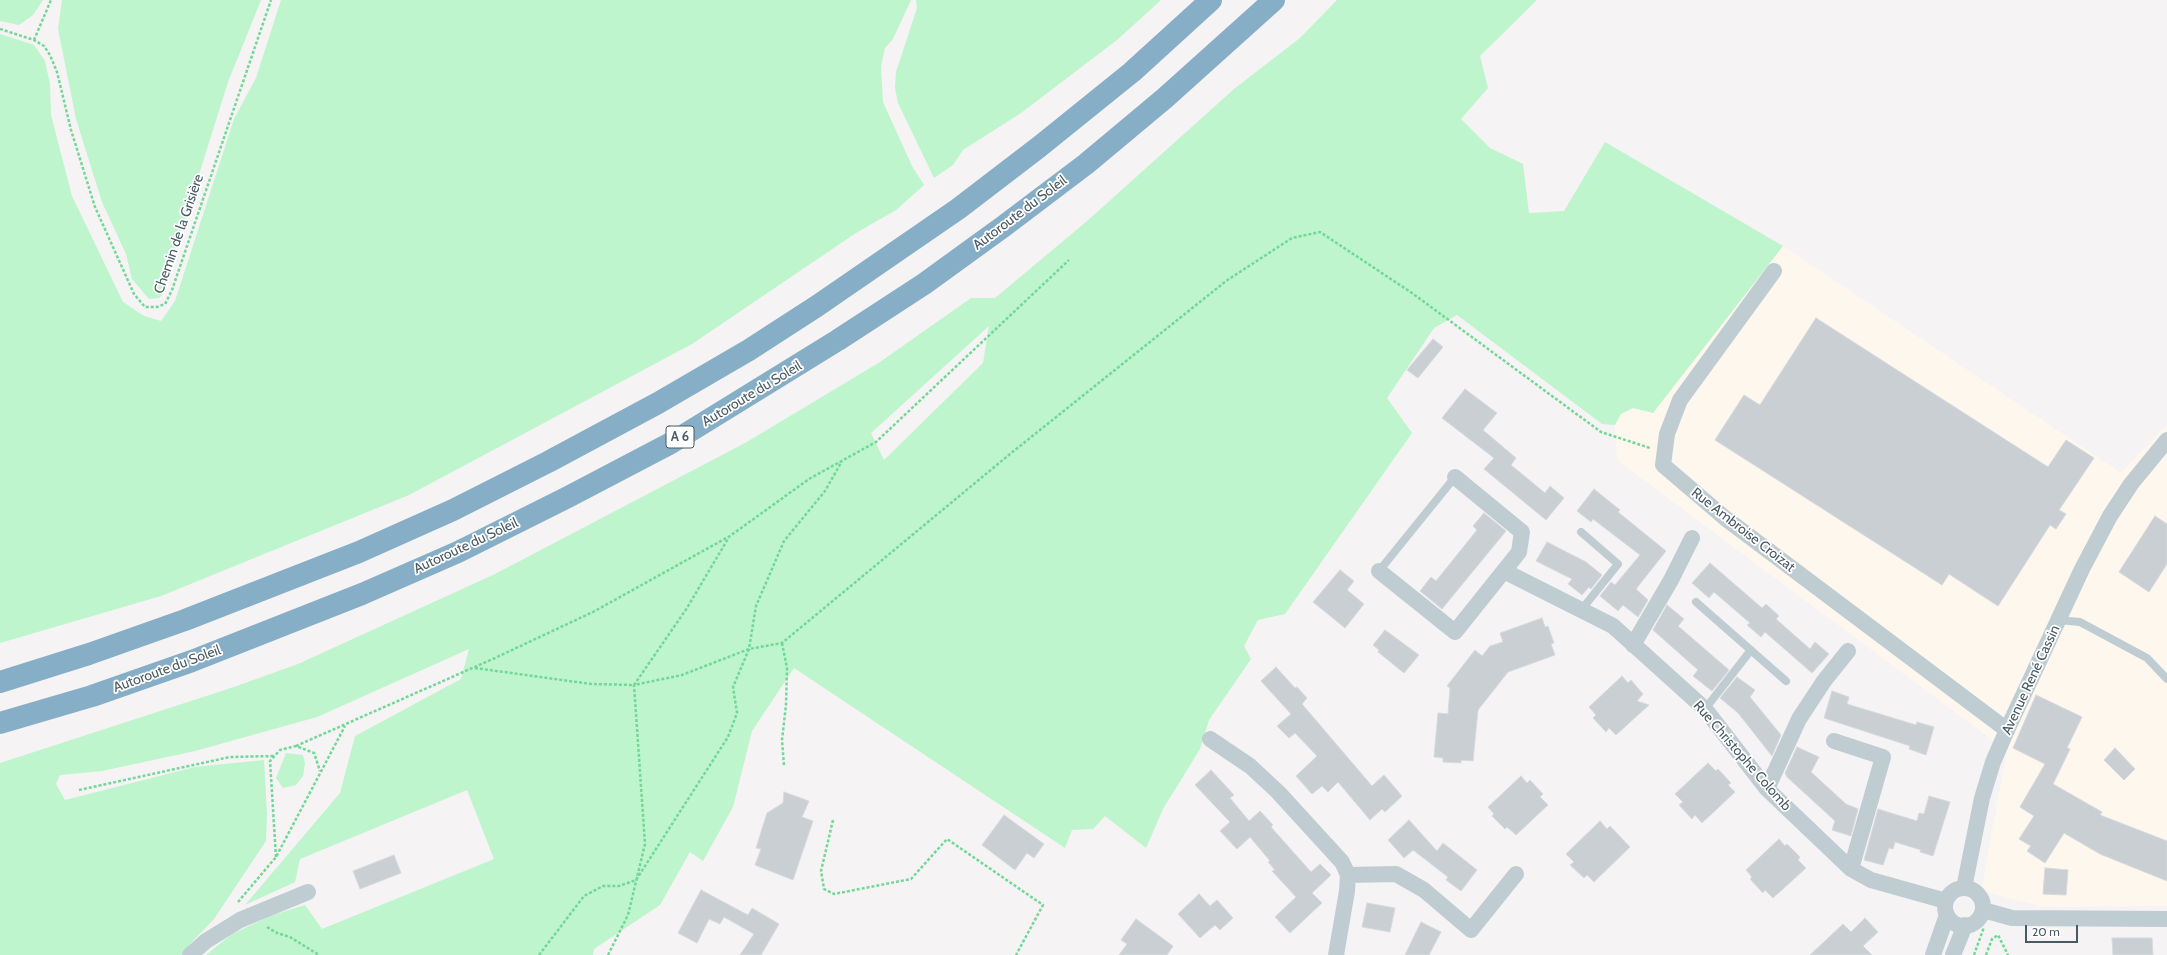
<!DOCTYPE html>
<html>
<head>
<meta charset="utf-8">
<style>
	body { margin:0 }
	#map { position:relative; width:2167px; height:955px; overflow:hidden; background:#f5f3f3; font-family:Cabin,sans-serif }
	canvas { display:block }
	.scale { position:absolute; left:2025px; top:925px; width:53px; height:18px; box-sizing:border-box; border:2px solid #485a63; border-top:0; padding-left:5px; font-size:12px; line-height:14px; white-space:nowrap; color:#485a63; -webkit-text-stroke:3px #fff; paint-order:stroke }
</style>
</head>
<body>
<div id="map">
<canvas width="2167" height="955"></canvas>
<div class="scale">20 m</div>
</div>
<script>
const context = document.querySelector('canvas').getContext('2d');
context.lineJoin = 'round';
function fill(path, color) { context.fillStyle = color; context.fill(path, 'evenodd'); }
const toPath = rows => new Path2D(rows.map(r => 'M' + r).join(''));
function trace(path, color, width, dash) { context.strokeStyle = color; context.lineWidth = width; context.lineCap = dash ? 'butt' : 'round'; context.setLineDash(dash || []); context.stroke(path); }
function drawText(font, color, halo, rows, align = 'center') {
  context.font = font + ' Cabin,sans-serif'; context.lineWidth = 3.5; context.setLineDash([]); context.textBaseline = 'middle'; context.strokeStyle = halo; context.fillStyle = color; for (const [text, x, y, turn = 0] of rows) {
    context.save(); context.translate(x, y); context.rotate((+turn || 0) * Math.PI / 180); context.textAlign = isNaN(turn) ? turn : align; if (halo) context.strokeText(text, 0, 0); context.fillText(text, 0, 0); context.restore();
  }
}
const commercial = toPath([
	[1783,246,2121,473,2167,424,2167,906,2044,907,1981,891,2007,751,1617,460,1615,425,1621,414,1633,408,1653,413]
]);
const green = toPath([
	[0,0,43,0,33,15,19,25,0,21],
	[62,0,261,0,228,82,165,283,166,291,159,298,149,299,132,279,126,254,102,202,76,119,58,29],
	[281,0,911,0,893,39,885,48,881,66,883,102,912,166,924,185,896,210,856,233,692,344,409,495,161,596,0,643,0,34,34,45,45,61,50,84,51,115,72,196,123,302,144,316,161,321,175,301,234,119,256,78],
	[916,0,1161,0,1117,40,1021,113,963,150,953,165,934,178,898,103,895,88,896,72,917,8],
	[1337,0,1537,0,1480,56,1488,88,1461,119,1490,148,1523,164,1529,213,1564,211,1605,142,1783,246,1653,413,1633,408,1621,414,1615,425,1602,424,1457,315,1434,328,1387,398,1412,433,1285,614,1258,620,1244,646,1251,659,1209,720,1200,749,1163,809,1146,848,1105,816,1093,829,1072,830,1065,848,794,668,752,731,733,807,703,861,690,852,660,905,594,949,593,955,206,955,232,934,273,915,305,905,322,929,494,859,467,790,300,859,295,882,245,905,340,793,355,736,461,679,469,649,317,717,195,751,102,771,60,775,56,784,65,800,195,767,264,760,267,813,266,841,214,919,190,944,185,955,0,955,0,763,231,688,298,664,495,574,745,443,880,362,971,298,995,298,1086,222,1234,89,1300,38],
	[989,326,983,363,884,460,871,433],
	[286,753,303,755,305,764,303,776,296,785,283,788,276,778]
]);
const building = toPath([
	[1816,318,2048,467,2066,440,2094,458,2059,510,2066,514,2056,529,2050,525,1998,606,1949,574,1942,585,1715,440,1744,395,1760,405,1816,318],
	[1433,339,1443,347,1418,378,1407,370,1433,339],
	[1465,389,1497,413,1483,430,1516,458,1511,465,1545,493,1550,486,1564,498,1546,520,1484,469,1494,458,1442,418,1465,389],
	[1594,489,1620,510,1618,512,1666,551,1636,589,1648,600,1638,617,1623,605,1618,611,1600,596,1611,582,1615,585,1640,555,1593,519,1591,522,1577,511,1594,489],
	[1484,513,1506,531,1442,609,1420,591,1431,577,1436,581,1477,530,1473,526,1484,513],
	[2155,516,2167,524,2167,564,2149,592,2119,572,2155,516],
	[1547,542,1586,562,1602,575,1591,589,1589,587,1582,595,1568,584,1572,579,1536,561,1547,542],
	[1710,563,1762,608,1766,604,1779,616,1776,619,1810,649,1815,642,1829,654,1812,673,1765,632,1761,637,1747,625,1750,623,1714,592,1709,598,1692,583,1710,563],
	[1340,570,1354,581,1347,590,1364,604,1345,628,1313,602,1340,570],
	[1667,605,1684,619,1678,626,1729,670,1712,691,1693,676,1698,670,1653,630,1667,605],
	[1542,618,1545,627,1548,626,1554,643,1551,644,1555,655,1508,672,1478,710,1473,761,1461,760,1461,763,1443,762,1443,758,1434,757,1438,713,1448,714,1450,688,1447,686,1475,650,1482,656,1490,646,1503,642,1500,633,1542,618],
	[1385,630,1419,655,1404,673,1378,652,1379,650,1373,645,1385,630],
	[1276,667,1295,688,1297,687,1307,698,1302,704,1372,786,1384,775,1402,796,1385,812,1382,809,1370,820,1338,782,1328,792,1322,786,1312,794,1296,776,1317,756,1295,733,1289,738,1277,726,1291,714,1261,681,1276,667],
	[1622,676,1628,683,1631,680,1643,694,1637,701,1649,705,1616,735,1609,728,1606,732,1593,718,1596,715,1589,707,1622,676],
	[1737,677,1755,690,1750,697,1781,735,1772,756,1738,713,1720,698,1737,677],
	[1832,691,1849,697,1847,704,1916,725,1917,722,1934,727,1926,755,1909,749,1910,746,1824,718,1832,691],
	[2036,695,2082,717,2067,748,2070,749,2053,784,2102,812,2100,815,2167,841,2167,881,2100,854,2064,833,2045,863,2027,851,2031,846,2019,839,2034,816,2020,807,2045,764,2013,748,2036,695],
	[1797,747,1819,757,1811,772,1846,804,1858,809,1851,836,1832,830,1835,821,1787,777,1785,773,1797,747],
	[2115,748,2135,769,2124,780,2104,760,2115,748],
	[1708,763,1716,771,1718,769,1731,783,1728,785,1735,792,1702,823,1695,815,1692,819,1679,805,1683,802,1675,794,1708,763],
	[1211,770,1234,795,1230,798,1249,821,1260,811,1273,825,1271,827,1311,872,1320,864,1331,875,1312,893,1322,903,1290,933,1275,917,1296,897,1272,871,1275,870,1268,862,1270,861,1250,837,1237,849,1220,831,1230,822,1195,785,1211,770],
	[1521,776,1527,783,1530,780,1543,794,1540,797,1548,805,1516,835,1507,827,1505,829,1492,816,1494,814,1488,807,1521,776],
	[784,792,809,801,802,817,813,821,793,880,755,865,761,849,756,848,767,813,783,803,784,792],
	[1929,796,1950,802,1933,856,1920,852,1921,850,1895,842,1893,849,1889,848,1883,865,1864,860,1878,809,1917,821,1919,813,1924,814,1929,796],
	[1004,815,1044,844,1034,858,1027,853,1015,870,982,845,1004,815],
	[1409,820,1437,851,1443,843,1477,870,1461,891,1446,880,1448,877,1413,850,1404,858,1388,840,1409,820],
	[1600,821,1607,829,1610,826,1630,847,1594,882,1587,875,1584,878,1570,865,1574,862,1566,854,1600,821],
	[1779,839,1785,846,1787,844,1800,857,1798,860,1806,868,1773,898,1765,890,1763,893,1750,879,1752,877,1746,870,1779,839],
	[394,855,401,873,360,889,353,871,394,855],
	[2045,868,2068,870,2066,895,2043,894,2045,868],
	[701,890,748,915,752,908,779,924,761,955,740,955,754,934,724,917,720,924,709,919,697,943,678,933,701,890],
	[1199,894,1210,906,1217,900,1233,918,1220,930,1215,925,1200,938,1178,914,1199,894],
	[1367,903,1395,908,1390,932,1362,927,1367,903],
	[1865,918,1878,932,1863,946,1872,955,1810,955,1843,924,1851,932,1865,918],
	[1136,919,1173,946,1167,955,1119,955,1127,944,1121,940,1136,919],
	[1421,922,1441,932,1429,955,1405,955,1421,922],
	[2112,938,2152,938,2153,955,2113,955,2112,938]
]);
const path = toPath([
	[0,29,34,40,44,46,50,55,57,72,71,130,95,207,134,294,145,307,157,307,165,304,172,290,271,0],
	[34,40,51,0],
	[782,643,787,668,786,705,782,740,784,766],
	[475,668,591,684,634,685,687,608,729,537],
	[296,746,495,658,593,612,730,536,809,479,876,442,1069,260],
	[79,790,230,757,275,756],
	[833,820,821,871,824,889,834,894,911,879,947,839,1043,905,1016,955],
	[276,857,270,761,280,750,296,746,314,753,320,771],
	[238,902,276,857,345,726],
	[267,927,277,933,290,937,319,955],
	[539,955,584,896,603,886,619,886,636,880,728,737,737,713,733,687,749,649,756,606,784,541,825,491,842,461],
	[608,955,628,915,645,844,634,685,682,675,749,649,782,643,1010,454,1226,281,1292,238,1320,232,1412,293,1601,432,1650,448],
	[1974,955,1984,927],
	[1986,955,1992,939,1998,935,2008,955]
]);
const service = toPath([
	[1581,532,1618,564,1582,609],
	[1379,571,1455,477],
	[1696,602,1786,681],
	[2058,620,2080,622,2147,658,2167,679],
	[1705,709,1751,650]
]);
const minor = toPath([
	[1774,271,1680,400,1667,434,1663,465,1725,518,2007,730],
	[1379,571,1455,632,1519,552,1522,532,1455,477],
	[1504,571,1613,626,1705,709,1767,789,1851,869,1871,880,1946,901],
	[1633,645,1671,580,1692,538],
	[1210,739,1250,766,1278,792,1342,862,1348,875,1347,891,1336,955],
	[1834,741,1883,757,1851,869],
	[1767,789,1799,719,1824,681,1848,651],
	[1348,875,1396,874,1424,890,1471,930,1516,874],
	[1964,888,1982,798,1993,762,2007,730,2082,569,2110,516,2131,484,2167,440],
	'1945 907a19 19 0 1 1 38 0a19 19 0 1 1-38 0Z',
	[1983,910,2012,918,2167,919],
	[190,955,206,941,240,920,308,892],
	[1933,955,1947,915],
	[1953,955,1965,925]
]);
const motorway = toPath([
	[0,682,89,654,185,620,359,552,453,510,548,462,658,403,749,350,817,306,958,209,1039,147,1132,72,1211,0],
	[0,723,92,696,192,661,362,594,458,552,568,497,671,443,838,340,924,284,1004,226,1086,164,1165,98,1274,0]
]);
const shields = [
	[680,437,28]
];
const shieldNames = [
	["A 6",680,437]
];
const streetNames = [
	["Autoroute du Soleil",1020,213,-37],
	["Chemin de la Grisière",179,234,-71],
	["Autoroute du Soleil",752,394,-31],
	["Rue Ambroise Croizat",1743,530,38],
	["Autoroute du Soleil",466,546,-25],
	["Autoroute du Soleil",167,669,-20],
	["Avenue René Cassin",2031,680,-65],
	["Rue Christophe Colomb",1742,756,49]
];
fill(commercial, '#fef7ee');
fill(green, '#bef5cc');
fill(building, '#c9cfd3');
trace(building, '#d6dadf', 1);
trace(path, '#72d897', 2.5, [3, 2]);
trace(service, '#bfcdd3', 8);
trace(minor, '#bfcdd3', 16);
trace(motorway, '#86aec6', 22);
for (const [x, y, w] of shields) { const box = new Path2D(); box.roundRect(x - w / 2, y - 11, w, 22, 3); context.fillStyle = '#fff'; context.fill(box); trace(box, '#485a63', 1); }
drawText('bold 13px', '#485a63', null, shieldNames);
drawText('14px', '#485a63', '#fff', streetNames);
</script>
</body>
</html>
